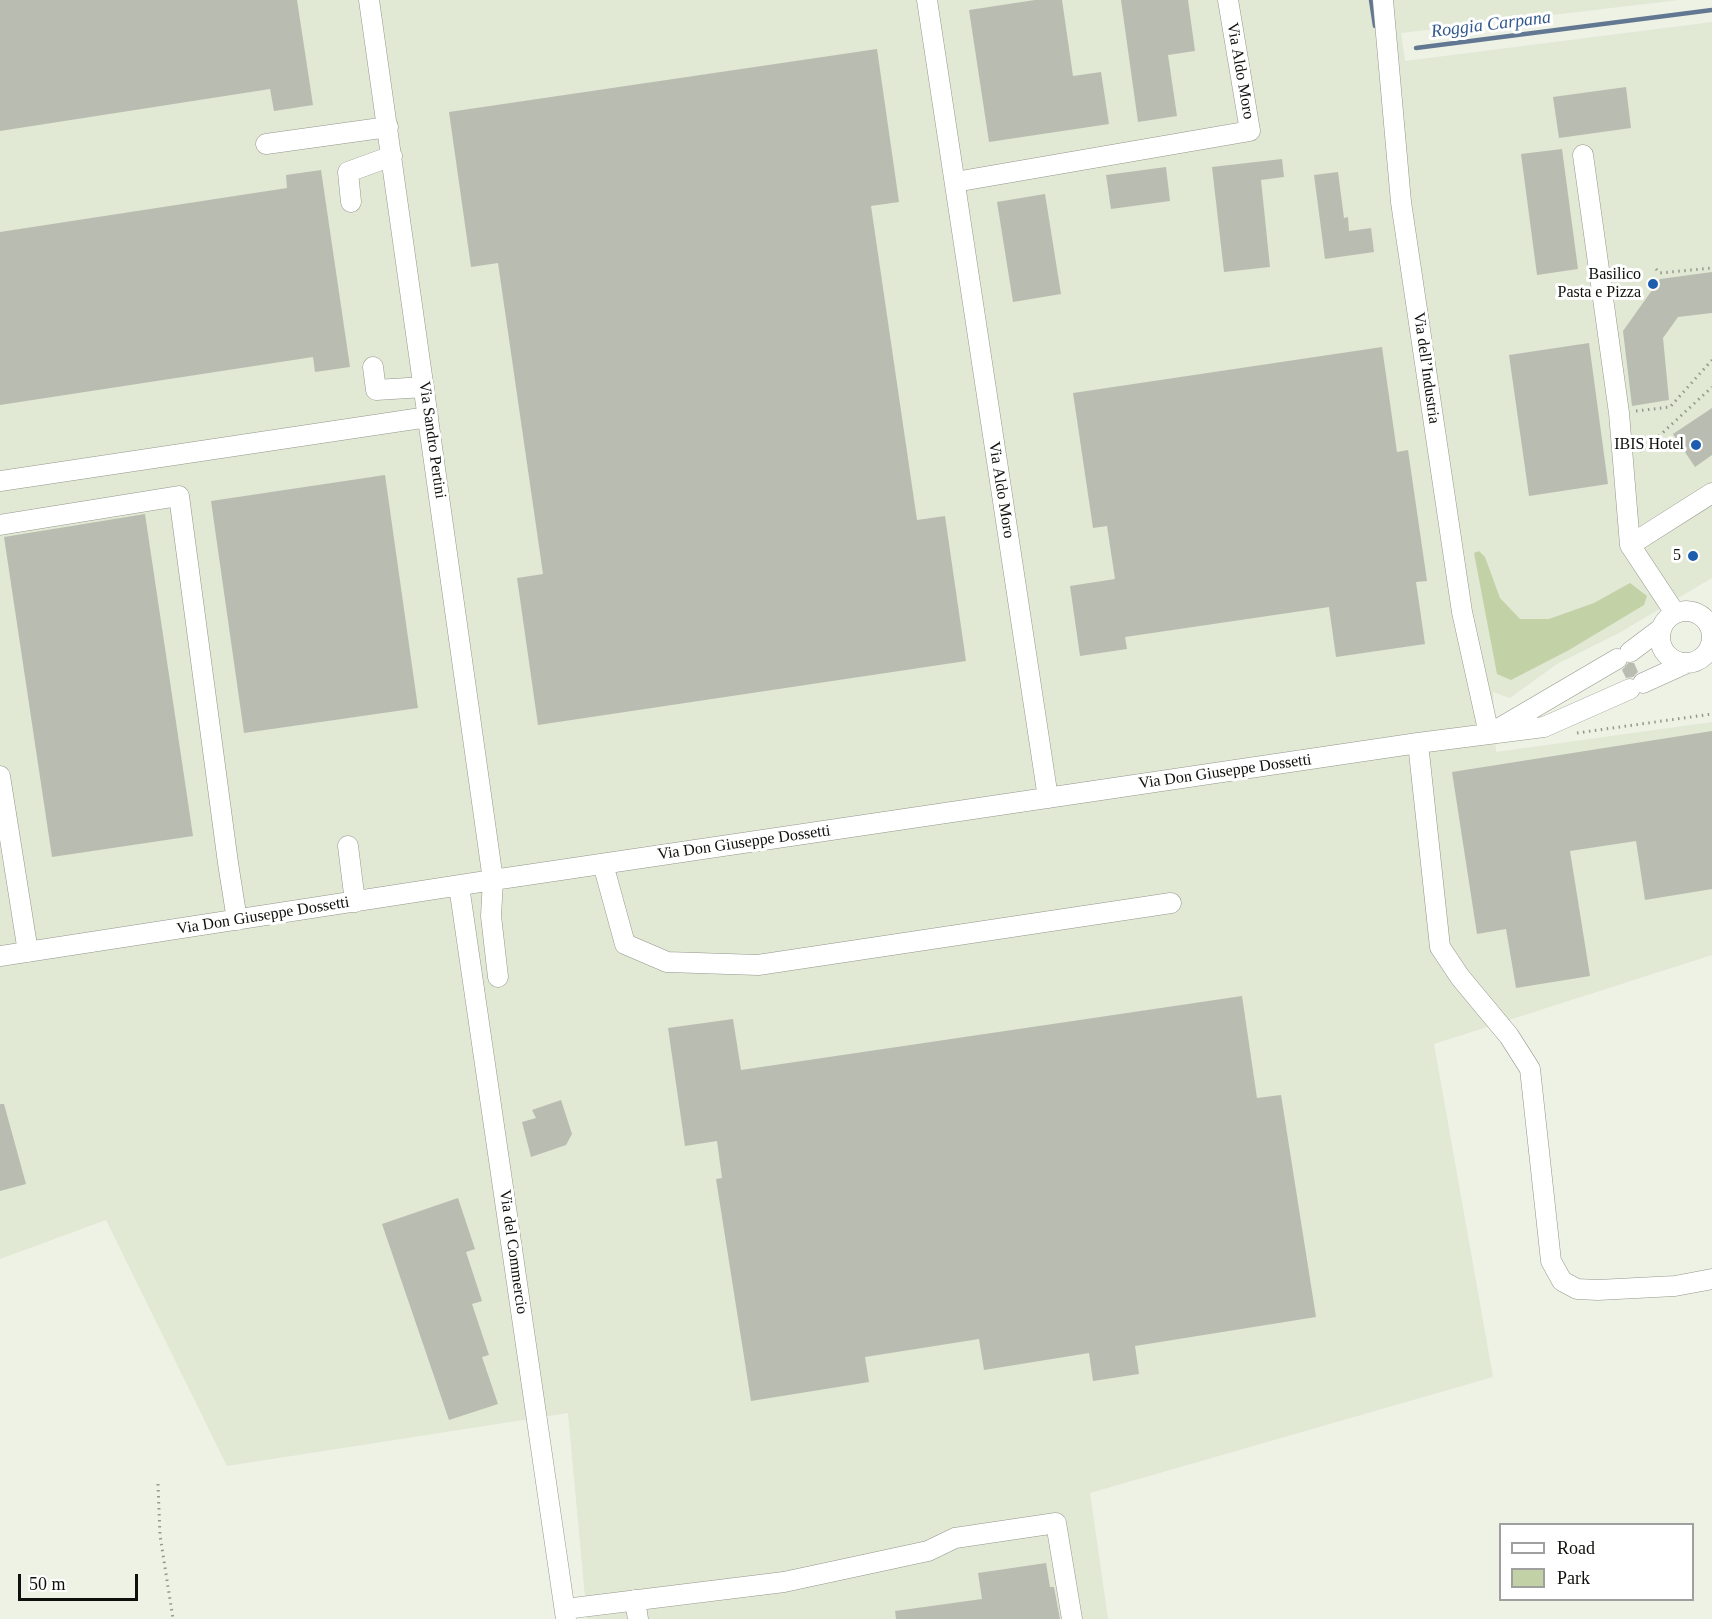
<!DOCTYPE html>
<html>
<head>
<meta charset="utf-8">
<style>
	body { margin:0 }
	#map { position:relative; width:1712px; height:1619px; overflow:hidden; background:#edf2e5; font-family:Georgia,serif }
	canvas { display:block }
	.legend { position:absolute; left:1499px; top:1523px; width:195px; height:78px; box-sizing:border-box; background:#fff; border:2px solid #9f9f9d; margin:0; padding:8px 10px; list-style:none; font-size:18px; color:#0e100b }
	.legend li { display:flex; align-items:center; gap:12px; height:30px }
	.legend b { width:30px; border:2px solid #9f9f9d }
	.scale { position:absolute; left:18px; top:1574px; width:120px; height:27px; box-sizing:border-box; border:3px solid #0e100b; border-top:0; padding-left:8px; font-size:18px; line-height:21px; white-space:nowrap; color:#0e100b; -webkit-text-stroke:4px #fff; paint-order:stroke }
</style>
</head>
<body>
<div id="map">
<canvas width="1712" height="1619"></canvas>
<ul class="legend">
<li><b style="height:8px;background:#fff"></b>Road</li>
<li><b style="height:16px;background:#c3d1a6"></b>Park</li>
</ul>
<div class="scale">50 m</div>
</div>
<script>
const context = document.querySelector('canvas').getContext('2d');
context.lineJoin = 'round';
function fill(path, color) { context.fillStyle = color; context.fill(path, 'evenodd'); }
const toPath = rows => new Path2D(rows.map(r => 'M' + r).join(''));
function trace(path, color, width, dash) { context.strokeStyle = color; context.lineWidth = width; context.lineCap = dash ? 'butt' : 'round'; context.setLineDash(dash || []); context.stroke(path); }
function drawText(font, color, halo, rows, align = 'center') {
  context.font = font + ' Georgia,serif'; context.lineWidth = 6; context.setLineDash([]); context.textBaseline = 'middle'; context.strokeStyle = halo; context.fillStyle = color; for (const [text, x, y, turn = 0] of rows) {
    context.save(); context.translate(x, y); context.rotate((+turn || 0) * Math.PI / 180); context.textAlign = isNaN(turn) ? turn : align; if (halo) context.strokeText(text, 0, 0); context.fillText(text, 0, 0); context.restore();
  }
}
const built = toPath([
	[0,0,1679,0,1401,33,1405,61,1712,22,1712,578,1619,633,1557,664,1510,698,1493,692,1496,752,1712,722,1712,955,1434,1044,1493,1377,1090,1493,1108,1619,587,1619,568,1413,227,1466,106,1220,0,1259]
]);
const green = toPath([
	[1479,551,1485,557,1500,598,1520,619,1549,619,1594,603,1630,583,1647,596,1644,605,1569,650,1511,680,1497,674,1474,553]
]);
const stream = toPath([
	[1371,0,1375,26],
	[1416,48,1712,10]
]);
const building = toPath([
	[0,0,297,0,313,105,274,111,270,89,0,131],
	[1035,0,1062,0,1073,76,1101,72,1109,124,989,142,969,10],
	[1121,0,1188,0,1195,51,1168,55,1177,116,1138,122],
	[877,49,899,202,871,206,917,520,945,516,966,661,538,725,517,578,543,574,498,263,471,267,449,112],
	[1626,87,1631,128,1559,138,1553,97],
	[1562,149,1578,269,1537,275,1521,154],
	[1282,159,1284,177,1261,180,1270,267,1224,272,1212,167],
	[1166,167,1170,201,1111,209,1106,175],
	[321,170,350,367,315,372,313,357,0,405,0,232,287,188,286,175],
	[1338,172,1344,218,1348,217,1349,231,1371,228,1374,252,1325,259,1314,175],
	[1045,194,1061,294,1013,302,997,202],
	[1712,272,1712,313,1678,317,1663,338,1669,400,1632,406,1623,331,1660,279],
	[1589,343,1608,484,1529,496,1509,355],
	[1382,347,1397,452,1408,450,1427,581,1416,582,1425,644,1336,657,1329,607,1125,637,1127,649,1080,656,1070,586,1115,579,1107,526,1093,528,1073,393],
	[1712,408,1712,455,1695,467,1673,434],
	[385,475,418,708,244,733,211,501],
	[145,514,193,836,52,857,4,537],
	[1628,663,1634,663,1638,672,1633,677,1626,678,1622,670],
	[1712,731,1712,889,1645,900,1636,841,1570,851,1590,976,1516,988,1506,929,1477,934,1452,772],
	[1242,996,1257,1098,1281,1095,1316,1317,1135,1346,1139,1374,1093,1381,1089,1353,984,1370,979,1339,865,1357,869,1382,751,1401,716,1179,722,1178,717,1141,685,1146,668,1028,733,1019,741,1070],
	[561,1100,572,1134,566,1145,531,1157,522,1122,536,1118,532,1110],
	[0,1104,4,1104,26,1184,0,1191],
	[458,1198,475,1249,466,1252,482,1301,472,1304,489,1355,482,1357,498,1404,449,1420,382,1224],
	[1046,1563,1050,1587,1054,1587,1060,1619,896,1619,895,1611,982,1599,978,1573]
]);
const path = toPath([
	[1656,269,1660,273,1712,268],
	[1636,411,1670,407,1712,360],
	[1640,451,1645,449,1712,387],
	[1577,733,1712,714],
	[158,1484,160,1535,173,1619]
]);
const minor = toPath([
	[369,0,493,880,491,916,498,977],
	[927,0,1048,798],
	[1383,0,1401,202,1462,612,1489,734],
	[266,144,388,127],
	[1583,155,1619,413,1630,545,1675,613],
	[955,182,1250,131,1228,0],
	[351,202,348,172,392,156],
	[373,367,376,390,424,387],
	[0,481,428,417],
	[0,525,179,496,228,863,237,920],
	[1630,545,1712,493],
	'1660 637a26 26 0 1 1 52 0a26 26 0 1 1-52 0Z',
	[1630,652,1662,628],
	[1643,683,1687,663],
	[1496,730,1617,659],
	[1418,743,1440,947,1460,977,1509,1036,1530,1069,1551,1261,1562,1281,1577,1289,1598,1290,1675,1286,1712,1279],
	[0,776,28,952],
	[348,846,355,902],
	[603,864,625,944,667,962,758,965,1171,903],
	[459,886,566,1619],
	[0,956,493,880,1418,743,1544,727,1630,689],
	[635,1600,638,1619],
	[565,1609,784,1582,928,1551,955,1538,1056,1523,1072,1619]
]);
const markers = [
	[1653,284,6,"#1d5dad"],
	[1696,445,6,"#1d5dad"],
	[1693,556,6,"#1d5dad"]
];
const streetNames = [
	["Via Aldo Moro",1240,71,80],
	["Via dell’Industria",1426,368,82],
	["Via Sandro Pertini",432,440,82],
	["Via Aldo Moro",1001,490,81],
	["Via Don Giuseppe Dossetti",1225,772,-8],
	["Via Don Giuseppe Dossetti",744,843,-8],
	["Via Don Giuseppe Dossetti",263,916,-9],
	["Via del Commercio",513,1252,82]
];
const poiNames = [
	["Basilico",1641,275],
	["Pasta e Pizza",1641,293],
	["IBIS Hotel",1684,445],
	["5",1681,556]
];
const waterNames = [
	["Roggia Carpana",1491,25,-7]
];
fill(built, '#e1e8d4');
fill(green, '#c3d1a6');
trace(stream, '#627791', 4.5);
fill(building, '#b9bdb1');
trace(minor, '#93978b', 21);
trace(path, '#94988e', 3, [1.5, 4.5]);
trace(minor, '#fff', 20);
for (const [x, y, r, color] of markers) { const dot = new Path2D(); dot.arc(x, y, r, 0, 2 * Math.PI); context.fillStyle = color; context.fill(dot); trace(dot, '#fff', 2); }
drawText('16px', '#0e100b', '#fff', streetNames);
drawText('16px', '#0e100b', '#fff', poiNames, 'right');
drawText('italic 18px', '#32588d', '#fff', waterNames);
</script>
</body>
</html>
